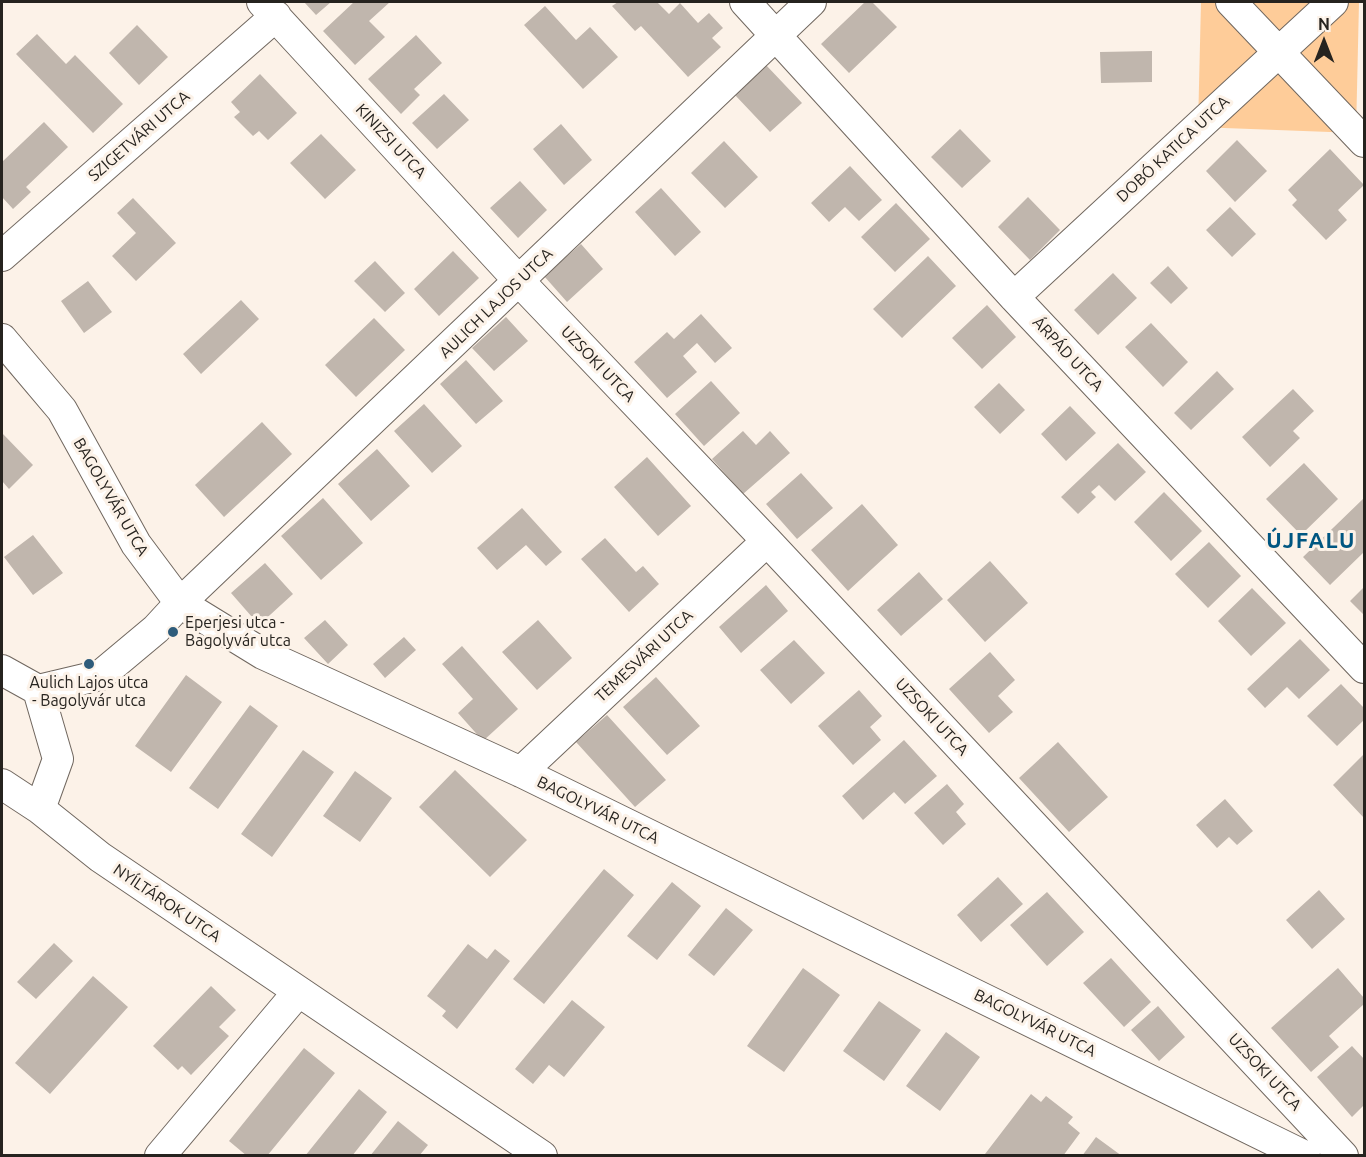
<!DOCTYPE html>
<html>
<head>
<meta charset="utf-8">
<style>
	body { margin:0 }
	#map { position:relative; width:1366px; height:1157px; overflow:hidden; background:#fcf2e8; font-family:Ubuntu,sans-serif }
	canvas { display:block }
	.frame { position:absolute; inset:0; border:3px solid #26231f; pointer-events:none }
	.north { position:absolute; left:1294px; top:12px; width:60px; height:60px; -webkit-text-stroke:4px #fcf2e8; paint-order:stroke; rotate:0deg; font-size:16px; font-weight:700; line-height:24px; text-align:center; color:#26231f }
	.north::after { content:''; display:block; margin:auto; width:21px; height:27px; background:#26231f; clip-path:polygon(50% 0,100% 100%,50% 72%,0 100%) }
</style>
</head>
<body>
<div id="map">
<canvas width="1366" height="1157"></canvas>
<div class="frame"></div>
<div class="north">N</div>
</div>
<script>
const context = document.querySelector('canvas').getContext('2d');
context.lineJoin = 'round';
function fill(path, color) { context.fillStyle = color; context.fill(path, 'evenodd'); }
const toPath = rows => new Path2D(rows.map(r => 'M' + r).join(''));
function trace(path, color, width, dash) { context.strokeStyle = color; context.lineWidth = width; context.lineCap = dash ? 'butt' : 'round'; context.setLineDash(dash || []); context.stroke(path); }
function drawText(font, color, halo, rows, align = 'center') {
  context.font = font + ' Ubuntu,sans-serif'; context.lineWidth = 6; context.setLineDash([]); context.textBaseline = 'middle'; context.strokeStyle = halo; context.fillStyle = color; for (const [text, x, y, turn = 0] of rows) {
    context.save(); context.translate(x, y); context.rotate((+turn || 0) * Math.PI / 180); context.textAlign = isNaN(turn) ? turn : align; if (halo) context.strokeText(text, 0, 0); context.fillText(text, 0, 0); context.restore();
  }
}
const green = toPath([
	[1201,2,1359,2,1356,133,1198,127]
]);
const building = toPath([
	[304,2,331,2,316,15],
	[354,2,390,2,369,21,385,37,355,65,323,31],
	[618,2,657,2,669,14,680,3,698,23,709,13,723,28,712,38,721,47,688,77,641,26,635,31,612,6],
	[865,2,872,2,897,27,849,73,821,44],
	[545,6,576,40,590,27,618,57,583,89,524,25],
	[137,25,168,57,139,85,109,53],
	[37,34,66,64,75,55,123,104,93,133,16,54],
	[416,35,442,63,414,89,420,95,401,114,368,79],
	[1152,51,1152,82,1101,83,1100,52],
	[766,65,802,103,770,132,735,95],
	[260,74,297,113,268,140,259,131,253,136,234,117,240,112,231,102],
	[444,94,469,120,437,149,412,123],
	[44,122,68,147,26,187,31,192,13,209,2,197,2,162],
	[561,124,592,160,564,185,533,149],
	[960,129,991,161,962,188,931,157],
	[321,134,356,170,325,199,290,163],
	[1237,140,1267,171,1235,202,1206,171],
	[724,141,758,177,725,208,691,173],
	[1330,149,1364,185,1338,210,1347,220,1326,240,1292,205,1297,200,1288,190],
	[850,166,882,200,859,221,845,207,829,222,811,203],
	[520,181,547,210,518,238,490,208],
	[661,188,701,232,675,256,635,212],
	[1028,197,1060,230,1030,260,998,227],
	[133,198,176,243,136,281,112,256,136,233,117,213],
	[896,203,930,239,895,272,861,237],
	[1230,207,1256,234,1232,257,1206,230],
	[581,244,603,269,567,302,544,276],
	[453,251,479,278,439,316,414,289],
	[928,256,956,286,902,338,873,309],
	[375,261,405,293,385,312,354,281],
	[1168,266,1188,288,1171,304,1150,283],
	[1113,273,1137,298,1098,335,1074,310],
	[88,281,112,312,84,333,61,301],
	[241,300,259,319,201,374,183,354],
	[987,305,1016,337,982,369,952,338],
	[701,314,732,348,715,363,697,343,683,356,697,372,667,398,634,362,667,332,674,339],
	[506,317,528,341,494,371,472,348],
	[374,318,405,350,356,397,325,365],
	[1151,323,1188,362,1163,387,1125,347],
	[466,360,503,401,476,424,440,384],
	[1217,371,1234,389,1191,430,1174,413],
	[711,381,740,413,704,446,675,414],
	[999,383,1025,410,1000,434,974,407],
	[1293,389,1314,411,1293,431,1300,438,1270,467,1242,437],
	[424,404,462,446,432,473,394,431],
	[1070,406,1096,433,1066,461,1041,434],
	[262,422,292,454,224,517,195,485],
	[743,431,756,445,770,431,790,453,743,494,712,459],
	[2,433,33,465,9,489,2,481],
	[1118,443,1146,472,1115,501,1099,485,1091,492,1096,497,1078,514,1061,497],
	[377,449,410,486,371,521,338,484],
	[647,457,691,506,658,536,614,487],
	[1304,463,1338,499,1301,535,1266,499],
	[801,473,833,508,797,539,766,504],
	[1164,492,1202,531,1171,561,1134,522],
	[323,498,363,543,321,580,281,536],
	[1364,498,1364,552,1330,585,1303,557],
	[862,504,898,545,848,591,811,550],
	[522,508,562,552,546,566,526,545,497,570,477,548],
	[33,535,63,573,33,595,4,557],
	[605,538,636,572,643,566,659,584,629,612,581,559],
	[1209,542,1241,576,1208,608,1175,574],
	[990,561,1028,603,985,642,947,600],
	[265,563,293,594,259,625,231,593],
	[919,572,943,599,901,636,877,610],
	[766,585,788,611,741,653,719,627],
	[1364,587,1364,615,1350,601],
	[1252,588,1286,623,1251,656,1218,621],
	[325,620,348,645,328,664,304,638],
	[538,620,572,658,537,690,502,652],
	[404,637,416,650,385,678,373,664],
	[1300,639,1330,670,1299,699,1287,687,1265,708,1247,689],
	[794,640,825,673,791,704,760,670],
	[462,646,518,709,483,741,458,713,473,699,442,664],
	[990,652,1015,680,998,696,1013,712,989,733,949,689],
	[186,675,222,702,171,772,135,746],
	[656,677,700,726,667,755,623,707],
	[1341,684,1364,708,1364,720,1337,746,1307,716],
	[859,690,882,716,870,727,881,740,853,765,818,726],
	[250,705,278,726,218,809,189,788],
	[607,715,666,780,635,807,576,742],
	[904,740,937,776,905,804,894,792,863,820,842,796],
	[1058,742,1108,797,1069,832,1019,778],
	[303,750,334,772,272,857,241,834],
	[1364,754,1364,818,1333,785],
	[455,770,527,840,490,877,419,807],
	[355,771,392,798,360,842,323,816],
	[947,784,964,804,956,812,966,824,943,845,914,813],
	[1225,799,1253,831,1237,845,1229,837,1217,848,1196,825],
	[604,869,634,895,544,1004,513,979],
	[998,877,1023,904,981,942,957,915],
	[672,882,701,906,657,960,627,936],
	[1319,890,1345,919,1312,949,1286,920],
	[1047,892,1084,932,1047,966,1010,925],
	[726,908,753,930,714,976,688,955],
	[54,943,73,961,36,999,17,982],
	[468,944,487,959,495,949,510,961,457,1029,442,1016,446,1011,427,996],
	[1111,958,1151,1002,1124,1027,1083,983],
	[803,968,840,995,784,1072,747,1046],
	[1338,968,1364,998,1364,1004,1329,1036,1339,1047,1311,1072,1271,1028],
	[93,976,128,1007,50,1094,15,1063],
	[211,986,236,1010,219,1027,229,1036,191,1075,182,1066,178,1070,153,1046],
	[572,1000,605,1027,564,1077,549,1065,533,1084,515,1069],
	[879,1001,921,1030,884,1081,843,1051],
	[1158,1006,1185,1037,1159,1061,1131,1030],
	[946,1032,980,1057,940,1111,906,1086],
	[1352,1046,1364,1059,1364,1105,1352,1117,1317,1077],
	[304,1048,335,1073,267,1156,247,1156,229,1141],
	[359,1089,387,1112,352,1156,305,1156],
	[1031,1094,1041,1102,1046,1096,1073,1117,1068,1123,1080,1133,1063,1156,987,1156,985,1154],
	[398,1121,428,1145,419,1156,370,1156],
	[1096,1137,1122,1156,1082,1156]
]);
const minor = toPath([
	[262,2,519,281,767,541,1343,1156],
	[745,2,1014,297,1364,668],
	[1231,2,1364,142],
	[2,256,276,16],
	[1014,297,1333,2],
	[2,339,62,410,136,544,180,603,263,654,521,772,1305,1156],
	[2,670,38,690,101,675,156,629,180,603,811,2],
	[38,690,58,759,40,809],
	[521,772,767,541],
	[2,784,40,809,100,857,542,1156],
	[160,1156,298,992]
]);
const markers = [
	[173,632,6,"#2e5c7b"],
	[89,664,6,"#2e5c7b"]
];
const streetNames = [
	["SZIGETVÁRI UTCA",139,136,-41],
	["KINIZSI UTCA",391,141,47],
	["DOBÓ KATICA UTCA",1173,149,-43],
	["AULICH LAJOS UTCA",496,303,-44],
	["ÁRPÁD UTCA",1068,354,47],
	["UZSOKI UTCA",598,364,46],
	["BAGOLYVÁR UTCA",111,497,60],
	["TEMESVÁRI UTCA",644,656,-43],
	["UZSOKI UTCA",932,717,47],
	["BAGOLYVÁR UTCA",598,810,26],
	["NYÍLTÁROK UTCA",167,903,34],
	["BAGOLYVÁR UTCA",1035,1023,26],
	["UZSOKI UTCA",1265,1072,47]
];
const poiNames = [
	["Eperjesi utca -",185,623],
	["Bagolyvár utca",185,641],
	["Aulich Lajos utca",89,683,"center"],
	["- Bagolyvár utca",89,701,"center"]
];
const districtNames = [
	["ÚJFALU",1311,541]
];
fill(green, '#fecc99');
fill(building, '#c0b6ad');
trace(minor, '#70675f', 32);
trace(minor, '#fff', 30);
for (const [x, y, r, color] of markers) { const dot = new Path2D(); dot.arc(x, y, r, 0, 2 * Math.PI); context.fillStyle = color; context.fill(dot); trace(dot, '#fcf2e8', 2); }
drawText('16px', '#26231f', '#fcf2e8', streetNames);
drawText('16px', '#26231f', '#fcf2e8', poiNames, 'left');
context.letterSpacing = '1.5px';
drawText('bold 22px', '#005681', '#fcf2e8', districtNames);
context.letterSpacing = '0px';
</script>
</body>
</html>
